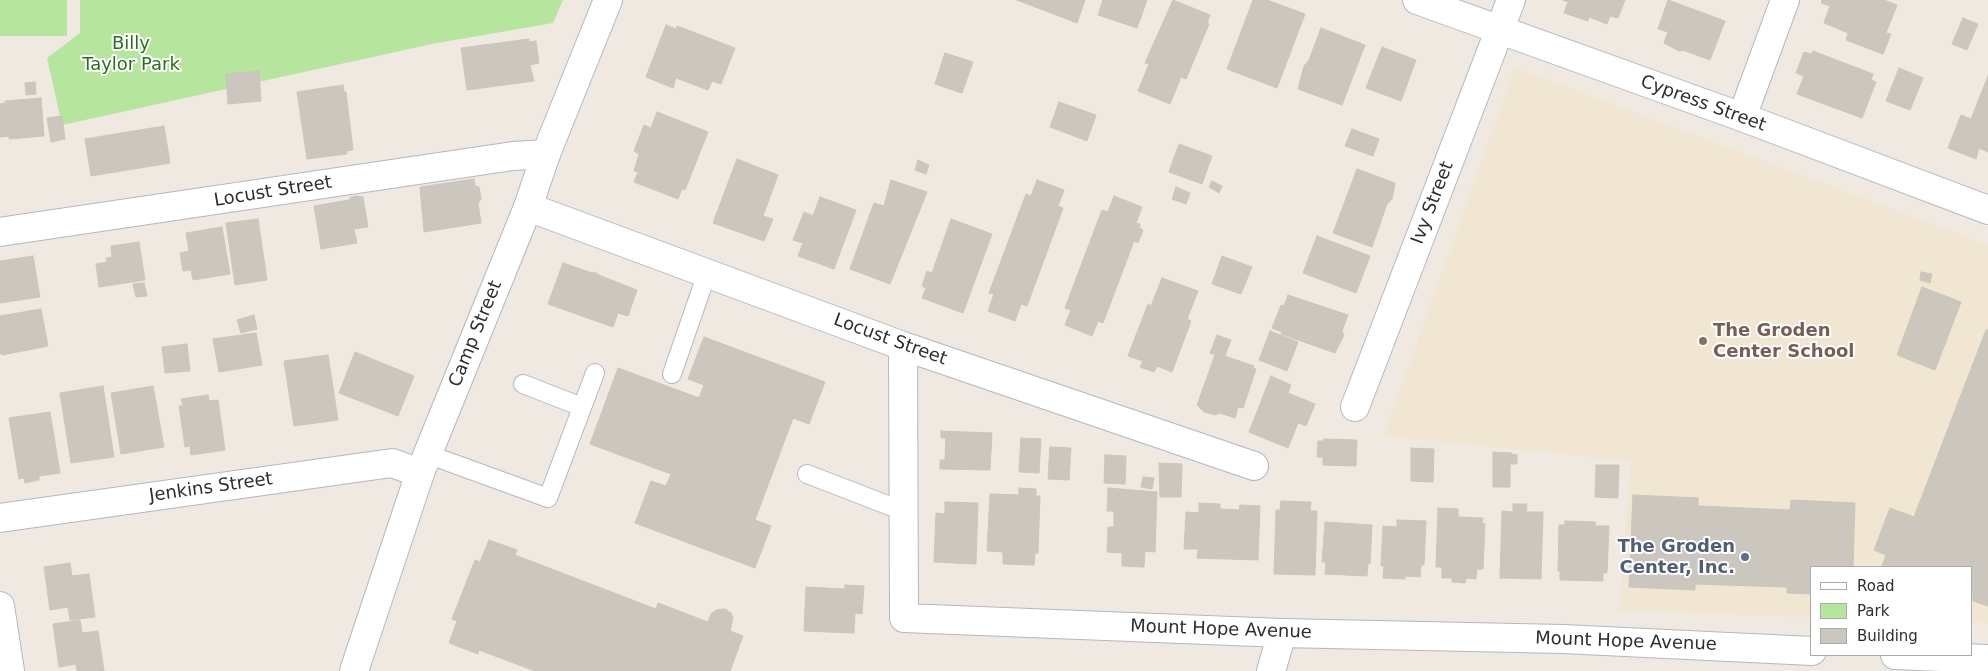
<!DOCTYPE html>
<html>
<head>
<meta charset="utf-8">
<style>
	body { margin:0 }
	#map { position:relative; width:1988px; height:671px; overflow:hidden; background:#efe9e1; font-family:"DejaVu Sans",sans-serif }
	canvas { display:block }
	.legend { position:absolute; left:1810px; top:566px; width:162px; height:90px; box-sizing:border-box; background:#fff; border:1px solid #ababab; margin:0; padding:6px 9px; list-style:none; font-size:15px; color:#2e2e2e }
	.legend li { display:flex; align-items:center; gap:10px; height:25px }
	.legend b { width:25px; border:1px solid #ababab }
</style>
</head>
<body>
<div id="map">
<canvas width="1988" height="671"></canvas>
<ul class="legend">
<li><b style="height:6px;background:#fff"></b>Road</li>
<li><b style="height:14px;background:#b6e59e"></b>Park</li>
<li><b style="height:14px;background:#cbc7bf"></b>Building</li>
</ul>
</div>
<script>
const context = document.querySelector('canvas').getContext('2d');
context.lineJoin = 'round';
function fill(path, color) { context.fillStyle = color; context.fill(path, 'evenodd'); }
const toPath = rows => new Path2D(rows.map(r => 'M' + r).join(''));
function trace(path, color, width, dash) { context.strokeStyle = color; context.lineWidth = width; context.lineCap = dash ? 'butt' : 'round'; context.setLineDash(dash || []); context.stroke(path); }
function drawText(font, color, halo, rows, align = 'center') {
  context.font = font + ' "DejaVu Sans",sans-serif'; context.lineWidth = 4; context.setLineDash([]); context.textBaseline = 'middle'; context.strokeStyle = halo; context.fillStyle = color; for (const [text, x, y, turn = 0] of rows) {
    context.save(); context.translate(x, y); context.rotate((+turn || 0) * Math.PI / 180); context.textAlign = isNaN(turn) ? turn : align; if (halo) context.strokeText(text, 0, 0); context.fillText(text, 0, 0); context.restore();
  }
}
const education = toPath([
	[1515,68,1988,245,1988,623,1972,622,1972,567,1812,567,1812,617,1619,611,1631,461,1384,436]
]);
const green = toPath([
	[0,0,67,0,67,36,0,36],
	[80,0,563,0,553,23,432,44,62,125,47,58,80,33]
]);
const building = toPath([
	[1017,0,1085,0,1077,23,1017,0],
	[1103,0,1147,0,1137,28,1098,15,1103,0],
	[1173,0,1210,15,1207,23,1209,24,1186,79,1181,77,1170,104,1138,91,1149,64,1145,63,1173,0],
	[1253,0,1267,0,1305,14,1277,88,1227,69,1253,0],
	[1563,0,1625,0,1618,18,1610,16,1607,24,1589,17,1588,21,1564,13,1568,2,1563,0],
	[1668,0,1725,21,1710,60,1683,50,1679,51,1664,43,1668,32,1658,29,1668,0],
	[1822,0,1884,0,1897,5,1886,33,1891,34,1883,54,1846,40,1848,33,1824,23,1830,6,1821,3,1822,0],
	[1963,18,1978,24,1967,50,1952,44,1963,18],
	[666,25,676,29,677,26,735,48,721,84,712,81,708,90,676,78,673,88,646,77,666,25],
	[1321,28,1365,45,1342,105,1298,89,1304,66,1309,60,1321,28],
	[529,39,529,42,536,41,539,63,530,65,534,81,467,90,461,48,529,39],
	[1382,47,1416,60,1401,101,1366,88,1382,47],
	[1813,51,1873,74,1871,80,1876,82,1862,118,1797,94,1804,76,1796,73,1804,52,1812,54,1813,51],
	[945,53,973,62,962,93,935,84,945,53],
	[1899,68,1923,78,1910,110,1886,101,1899,68],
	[259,71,261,101,228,104,226,74,259,71],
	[1988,76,1988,152,1979,148,1976,159,1948,148,1961,115,1971,119,1988,76],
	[35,82,36,94,26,95,25,83,35,82],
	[343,85,344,92,346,92,353,150,346,151,347,154,307,159,297,92,343,85],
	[41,98,44,136,9,139,9,136,0,137,0,104,5,103,5,101,41,98],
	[1059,102,1096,115,1087,141,1050,127,1059,102],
	[657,112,708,132,685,190,682,189,678,199,634,182,638,172,634,171,639,154,634,151,644,125,651,128,657,112],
	[62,116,65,139,51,142,47,118,62,116],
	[164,126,170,163,91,176,85,139,164,126],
	[1352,129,1379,139,1373,156,1345,146,1352,129],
	[1179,144,1212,156,1202,184,1169,172,1179,144],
	[737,159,778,175,763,216,773,219,764,241,713,223,737,159],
	[918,160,929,165,926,174,915,170,918,160],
	[1357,169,1395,183,1392,199,1387,204,1372,247,1333,233,1357,169],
	[474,179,475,186,479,187,481,199,478,203,481,223,424,232,420,187,474,179],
	[891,180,927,192,890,284,850,269,874,203,884,206,891,180],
	[1037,180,1064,190,1058,206,1063,208,1027,306,1021,304,1015,321,988,311,994,294,989,293,1026,194,1031,196,1037,180],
	[1212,181,1222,186,1219,193,1209,187,1212,181],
	[1176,187,1190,193,1186,204,1172,199,1176,187],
	[357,196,363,197,368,227,354,229,357,243,321,249,314,206,349,200,351,197,357,196],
	[1114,196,1142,207,1136,223,1140,224,1139,228,1143,230,1138,243,1134,241,1103,323,1098,321,1092,336,1065,325,1071,310,1065,308,1102,210,1108,212,1114,196],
	[820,197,856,210,834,269,798,256,803,243,793,240,804,212,813,216,820,197],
	[258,219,267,280,235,285,226,223,258,219],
	[951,219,992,234,963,313,922,298,926,288,922,286,927,271,932,273,951,219],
	[222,227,230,274,193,280,191,270,183,271,180,253,189,251,186,233,222,227],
	[1317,236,1370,256,1356,293,1303,273,1317,236],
	[139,242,145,280,99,287,96,264,107,262,106,258,112,257,111,246,139,242],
	[33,256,40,297,0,303,0,261,33,256],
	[1222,256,1252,267,1241,294,1212,284,1222,256],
	[563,263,592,273,594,272,601,276,637,290,628,316,618,313,613,327,548,304,563,263],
	[1921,272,1932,274,1930,283,1920,280,1921,272],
	[1162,278,1198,291,1187,319,1191,321,1172,372,1157,366,1154,372,1140,367,1143,361,1128,356,1148,304,1151,306,1162,278],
	[144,283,147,296,136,297,133,284,144,283],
	[1922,287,1961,302,1935,370,1897,355,1922,287],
	[1288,295,1348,315,1342,331,1344,335,1335,353,1281,334,1282,332,1272,328,1281,305,1284,306,1288,295],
	[41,309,48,346,2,355,0,353,0,316,41,309],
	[254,315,257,329,241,333,237,320,254,315],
	[1986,330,1988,330,1988,606,1973,601,1972,567,1884,567,1882,566,1886,555,1874,550,1890,508,1914,517,1986,330],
	[1270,331,1298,342,1287,371,1259,360,1270,331],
	[256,333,262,365,219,372,213,339,256,333],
	[1217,335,1231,340,1225,356,1254,366,1253,368,1256,369,1243,408,1238,407,1235,418,1220,413,1215,415,1204,412,1197,405,1215,355,1210,353,1217,335],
	[704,337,825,382,809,424,793,418,755,520,771,526,755,568,635,523,651,481,666,486,671,474,590,444,618,368,699,398,704,385,688,379,704,337],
	[187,344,190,371,165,373,162,347,187,344],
	[355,352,414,376,398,416,339,393,355,352],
	[328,355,338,420,294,426,284,361,328,355],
	[1271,376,1291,385,1288,393,1315,404,1306,426,1298,423,1288,448,1249,432,1271,376],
	[103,386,114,457,71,463,60,393,103,386],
	[153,386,164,447,121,454,111,393,153,386],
	[208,395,209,401,218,400,225,450,191,455,190,446,185,447,179,406,183,406,181,399,208,395],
	[50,412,60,473,39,476,39,480,25,483,24,478,19,479,9,418,50,412],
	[941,431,992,433,990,470,940,469,940,460,945,460,946,438,941,438,941,431],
	[1021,438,1041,439,1039,473,1019,472,1021,438],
	[1324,439,1357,440,1356,466,1323,465,1323,457,1317,457,1318,441,1324,441,1324,439],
	[1050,447,1071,448,1069,480,1048,479,1050,447],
	[1411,448,1434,449,1433,482,1411,481,1411,448],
	[1493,452,1512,453,1511,454,1517,455,1517,464,1510,464,1510,487,1493,487,1493,452],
	[1105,455,1126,456,1125,484,1104,483,1105,455],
	[1159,463,1182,464,1181,497,1160,497,1159,463],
	[1596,465,1619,465,1618,498,1595,497,1596,465],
	[1143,477,1154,478,1152,489,1141,487,1143,477],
	[1019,488,1036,489,1036,496,1040,496,1038,553,1035,553,1034,565,1003,564,1003,552,987,551,990,494,1019,495,1019,488],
	[1108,488,1157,492,1155,552,1145,551,1144,567,1122,566,1122,553,1107,552,1108,527,1114,527,1114,511,1107,511,1108,488],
	[1633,495,1698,498,1698,506,1790,510,1791,500,1855,503,1853,567,1812,567,1812,594,1787,593,1787,587,1695,584,1695,590,1629,587,1633,495],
	[1281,501,1311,502,1310,511,1317,511,1315,575,1274,574,1276,510,1280,510,1281,501],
	[945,502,978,503,976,564,934,562,936,513,945,514,945,502],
	[1199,503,1220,504,1220,509,1239,510,1240,505,1260,506,1258,560,1197,558,1198,549,1184,549,1186,512,1199,513,1199,503],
	[1513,504,1527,504,1526,512,1543,512,1541,579,1500,578,1502,511,1513,512,1513,504],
	[1438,508,1458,509,1458,517,1483,518,1482,523,1485,524,1483,569,1477,569,1476,579,1466,578,1465,583,1452,582,1452,578,1442,578,1442,567,1436,567,1438,508],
	[1397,520,1426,521,1424,565,1421,565,1420,577,1405,576,1405,579,1383,578,1384,566,1381,566,1383,526,1397,527,1397,520],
	[1565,521,1595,522,1595,526,1609,526,1607,573,1603,573,1603,581,1560,580,1560,571,1558,571,1559,525,1565,525,1565,521],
	[1325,522,1372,525,1370,564,1368,563,1367,576,1325,574,1326,562,1322,562,1325,522],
	[489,540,517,550,515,555,656,609,658,603,708,622,711,614,716,610,725,609,731,613,733,618,730,631,743,636,730,671,535,671,479,650,478,654,449,643,457,621,452,619,475,560,480,562,489,540],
	[70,563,72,576,89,574,95,617,70,620,68,607,50,610,44,567,70,563],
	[845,585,864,586,862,614,855,613,854,633,804,631,806,587,845,589,845,585],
	[80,620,82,633,98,631,104,671,77,671,76,664,59,667,53,624,80,620]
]);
const service = toPath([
	[672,374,707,273],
	[523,384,582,407],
	[427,454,548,498,595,373],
	[807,474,903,511]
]);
const minor = toPath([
	[1742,117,1785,0],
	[528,207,903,346,1254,466],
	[0,232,513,156,546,154],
	[903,346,904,618,1282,633,1563,639,1812,651],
	[1355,407,1511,0],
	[0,518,392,463,420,473],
	[0,606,10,671],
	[1895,655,1988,659],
	[1271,671,1282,633]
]);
const tertiary = toPath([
	[1417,0,1742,117,1988,210],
	[354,671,420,473,528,207,546,154,608,0]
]);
const markers = [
	[1703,341,5,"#8d6e63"],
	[1745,557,5,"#5c6f8a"]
];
const parkNames = [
	["Billy",131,44],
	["Taylor Park",131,65]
];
const streetNames = [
	["Cypress Street",1703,104,20],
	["Locust Street",273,192,-9],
	["Ivy Street",1433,203,-69],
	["Camp Street",476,334,-68],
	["Locust Street",890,340,20],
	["Jenkins Street",211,488,-8],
	["Mount Hope Avenue",1221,630,2],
	["Mount Hope Avenue",1626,642,2]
];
const educationNames = [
	["The Groden",1713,331],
	["Center School",1713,352]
];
const serviceNames = [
	["The Groden",1735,547],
	["Center, Inc.",1735,568]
];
fill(education, '#f0e6d1');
fill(green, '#b6e59e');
fill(building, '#cbc7bf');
trace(building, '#cbc5ba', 1);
trace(service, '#b4b7c1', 20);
trace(minor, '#b4b7c1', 30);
trace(tertiary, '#b4b7c1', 30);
trace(service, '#fff', 18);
trace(minor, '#fff', 28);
trace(tertiary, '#fff', 28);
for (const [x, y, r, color] of markers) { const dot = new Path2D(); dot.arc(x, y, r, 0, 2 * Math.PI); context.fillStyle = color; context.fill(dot); trace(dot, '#fff', 2); }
drawText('18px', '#2c6e1b', '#fff', parkNames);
drawText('18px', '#2e2e2e', '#fff', streetNames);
drawText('bold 18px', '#785e54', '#fff', educationNames, 'left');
drawText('bold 18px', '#4e5e75', '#fff', serviceNames, 'right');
</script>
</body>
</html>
